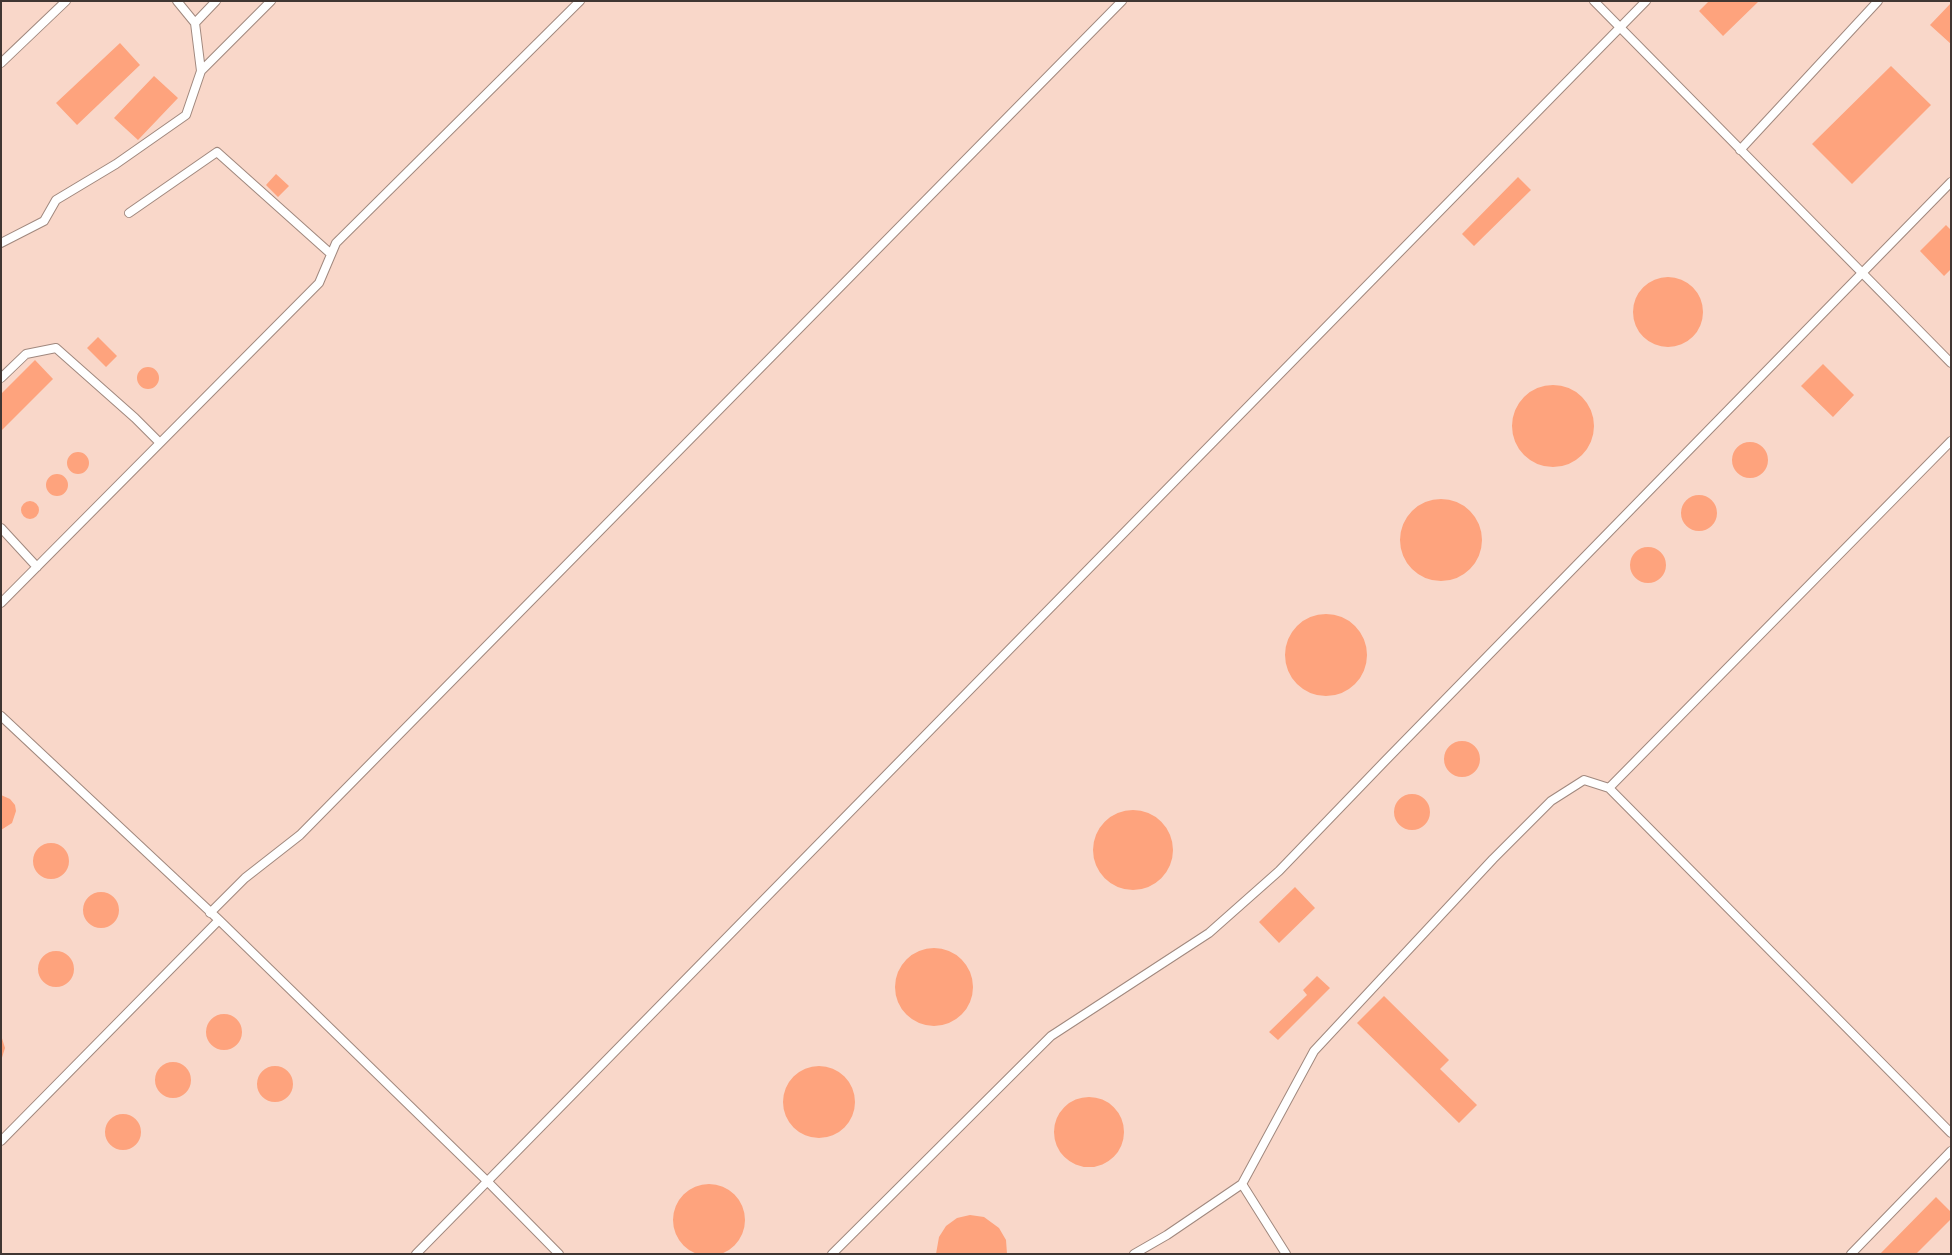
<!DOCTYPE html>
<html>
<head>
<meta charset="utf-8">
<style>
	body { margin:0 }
	#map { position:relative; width:1952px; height:1255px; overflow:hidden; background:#ffe5da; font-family:Rubik,sans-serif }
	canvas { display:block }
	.frame { position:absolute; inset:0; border:2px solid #403632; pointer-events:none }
</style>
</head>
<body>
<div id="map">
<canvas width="1952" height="1255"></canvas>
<div class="frame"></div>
</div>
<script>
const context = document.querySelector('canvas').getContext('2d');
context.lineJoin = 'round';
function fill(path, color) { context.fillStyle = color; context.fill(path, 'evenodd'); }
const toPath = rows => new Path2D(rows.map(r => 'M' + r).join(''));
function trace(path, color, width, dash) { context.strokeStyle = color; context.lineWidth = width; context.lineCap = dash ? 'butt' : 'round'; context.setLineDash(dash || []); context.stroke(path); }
const built = toPath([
	[1,1,1951,1,1951,1254,1,1254]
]);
const building = toPath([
	[1709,1,1759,1,1723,36,1699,11],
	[1951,3,1951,44,1930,25],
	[120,43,140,65,77,125,56,103],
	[1891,66,1931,105,1852,184,1812,144],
	[154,76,178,98,138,140,114,118],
	[276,174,289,186,278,197,266,185],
	[1518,177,1531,190,1474,246,1462,234],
	[1946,225,1951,230,1951,269,1944,276,1920,251],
	'1633 312a35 35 0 1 1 70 0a35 35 0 1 1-70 0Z',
	[98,337,117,356,106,367,87,348],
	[35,360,53,379,1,431,1,394],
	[1823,364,1854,395,1833,417,1801,386],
	'137 378a11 11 0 1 1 22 0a11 11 0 1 1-22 0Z',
	'1512 426a41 41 0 1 1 82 0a41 41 0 1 1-82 0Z',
	'1732 460a18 18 0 1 1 36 0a18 18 0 1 1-36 0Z',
	'67 463a11 11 0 1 1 22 0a11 11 0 1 1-22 0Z',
	'46 485a11 11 0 1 1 22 0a11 11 0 1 1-22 0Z',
	'1681 513a18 18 0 1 1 36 0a18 18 0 1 1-36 0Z',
	'1400 540a41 41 0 1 1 82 0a41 41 0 1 1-82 0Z',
	'21 510a9 9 0 1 1 18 0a9 9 0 1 1-18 0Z',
	'1630 565a18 18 0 1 1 36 0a18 18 0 1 1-36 0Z',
	'1285 655a41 41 0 1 1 82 0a41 41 0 1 1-82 0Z',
	'1444 759a18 18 0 1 1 36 0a18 18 0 1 1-36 0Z',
	'1394 812a18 18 0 1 1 36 0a18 18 0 1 1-36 0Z',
	[1,795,10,799,15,805,16,811,12,823,1,830],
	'1093 850a40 40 0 1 1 80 0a40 40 0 1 1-80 0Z',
	'33 861a18 18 0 1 1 36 0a18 18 0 1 1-36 0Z',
	[1295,887,1315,908,1279,943,1259,922],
	'83 910a18 18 0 1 1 36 0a18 18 0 1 1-36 0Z',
	'895 987a39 39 0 1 1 78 0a39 39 0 1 1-78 0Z',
	'38 969a18 18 0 1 1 36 0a18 18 0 1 1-36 0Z',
	[1317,976,1330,988,1278,1040,1269,1032,1307,995,1303,990],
	[1384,996,1449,1060,1440,1069,1477,1105,1459,1123,1357,1023],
	'206 1032a18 18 0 1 1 36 0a18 18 0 1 1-36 0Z',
	[1,1035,5,1048,1,1061],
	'155 1080a18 18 0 1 1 36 0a18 18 0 1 1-36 0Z',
	'783 1102a36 36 0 1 1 72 0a36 36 0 1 1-72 0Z',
	'257 1084a18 18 0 1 1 36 0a18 18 0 1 1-36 0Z',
	'1054 1132a35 35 0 1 1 70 0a35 35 0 1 1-70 0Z',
	'105 1132a18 18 0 1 1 36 0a18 18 0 1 1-36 0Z',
	'673 1220a36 36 0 1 1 72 0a36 36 0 1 1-72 0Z',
	[1936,1197,1951,1212,1951,1219,1916,1254,1880,1254],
	[970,1215,984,1217,999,1228,1006,1240,1007,1254,936,1254,939,1237,946,1226,957,1218]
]);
const service = toPath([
	[1594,1,1951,363],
	[195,23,216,1],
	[1,63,66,1],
	[201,71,271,1],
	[1740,150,1878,1],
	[129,213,217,152,331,254],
	[1,243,44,221,56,200,116,164,186,115,201,71,195,23,177,1],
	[1,378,26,354,56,348,135,418,160,443],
	[1,528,37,567],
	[1,603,319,283,336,243,580,1],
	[1,716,219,920,488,1182,559,1254],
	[1609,788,1951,441],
	[210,913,245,878,300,835,1122,1],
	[1,1141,219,920],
	[1242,1184,1286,1254],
	[416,1254,1646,1],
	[832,1254,1051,1036,1209,933,1279,871,1385,761,1951,182],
	[1134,1254,1167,1235,1242,1184,1314,1051,1493,859,1551,801,1584,780,1609,788,1951,1133],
	[1851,1254,1951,1151]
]);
fill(built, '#f9d7c9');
fill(building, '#fea37d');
trace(service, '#a0887e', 10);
trace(service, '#fff', 8);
</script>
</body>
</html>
